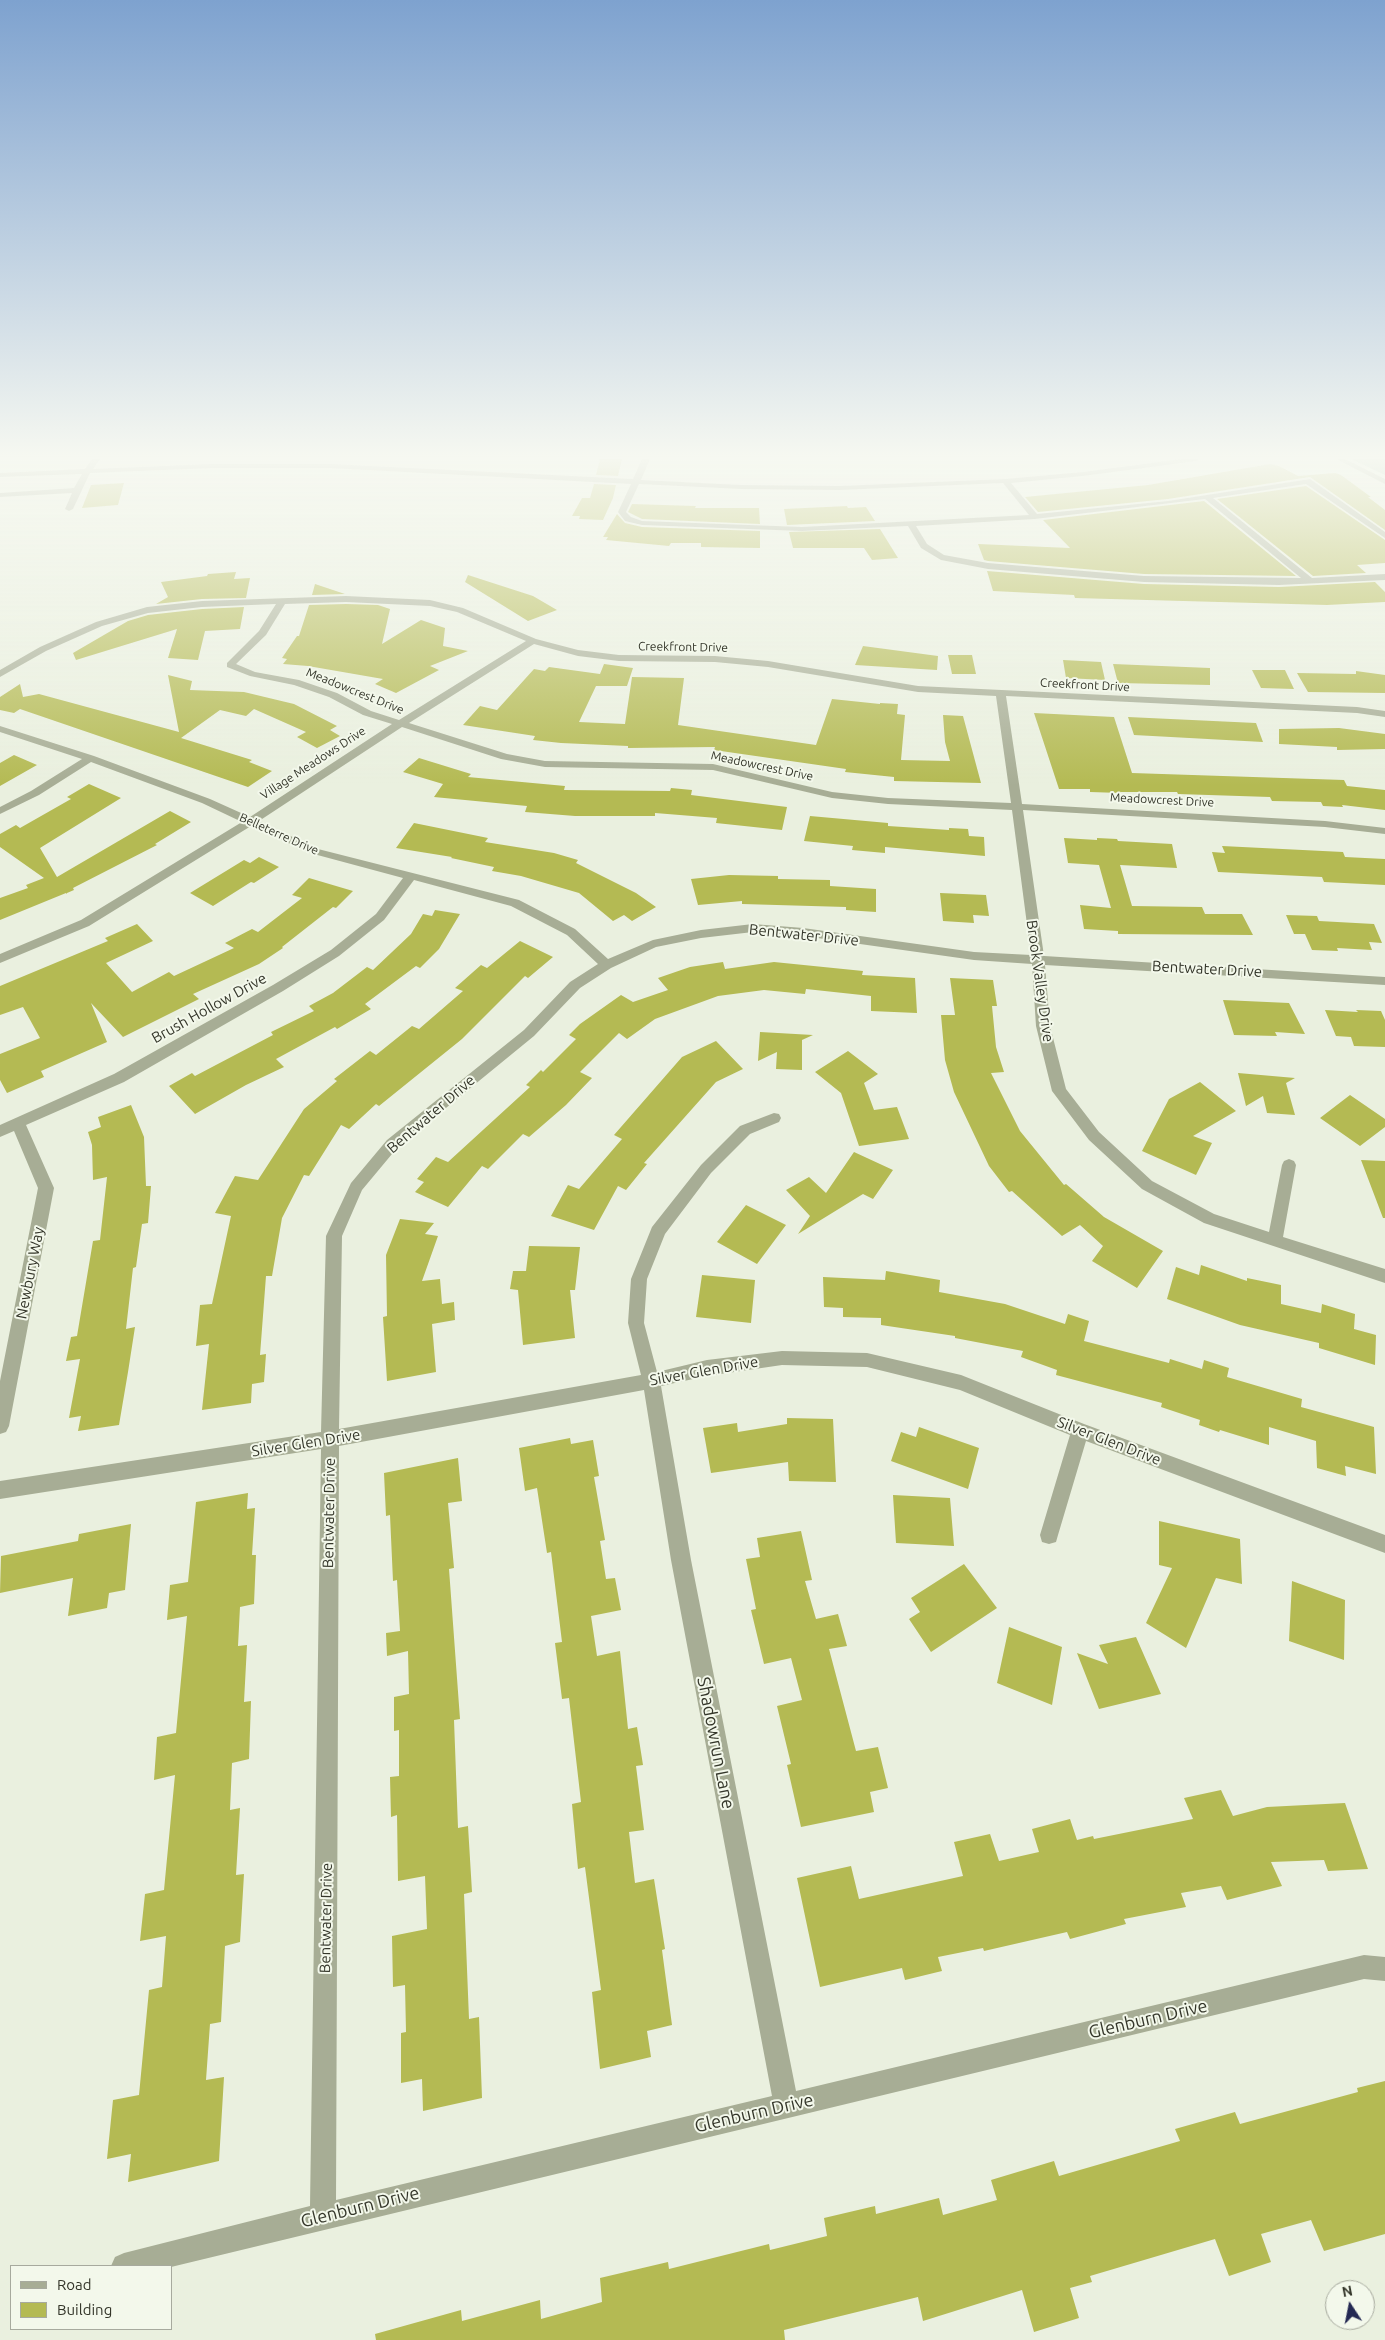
<!DOCTYPE html>
<html>
<head>
<meta charset="utf-8">
<style>
	body { margin:0 }
	#map { position:relative; width:1385px; height:2340px; overflow:hidden; background:#eaf0df; font-family:Ubuntu,sans-serif }
	canvas { display:block }
	.legend { position:absolute; left:10px; top:2265px; width:162px; height:65px; box-sizing:border-box; background:#f3f8eb; border:1px solid #a7aa9e; margin:0; padding:6px 9px; list-style:none; font-size:15px; color:#34362a }
	.legend li { display:flex; align-items:center; gap:10px; height:25px }
	.legend b { width:25px; border:1px solid #a7aa9e }
	.north { position:absolute; left:1325px; top:2280px; width:50px; height:50px; box-sizing:border-box; background:#f3f8eb; border:1px solid #a7aa9e; border-radius:50%; rotate:349deg; font-size:14px; font-weight:700; line-height:20px; text-align:center; color:#34362a }
	.north::after { content:''; display:block; margin:auto; width:18px; height:22px; background:#242953; clip-path:polygon(50% 0,100% 100%,50% 72%,0 100%) }
</style>
</head>
<body>
<div id="map">
<canvas width="1385" height="2340"></canvas>
<ul class="legend">
<li><b style="height:6px;background:#a7ad95"></b>Road</li>
<li><b style="height:14px;background:#b4ba53"></b>Building</li>
</ul>
<div class="north">N</div>
</div>
<script>
const context = document.querySelector('canvas').getContext('2d');
context.lineJoin = 'round';
function fill(path, color) { context.fillStyle = color; context.fill(path, 'evenodd'); }
const toPath = rows => new Path2D(rows.map(r => 'M' + r).join(''));
function drawText(font, color, halo, rows, align = 'center') {
  context.font = font + ' Ubuntu,sans-serif'; context.lineWidth = 4; context.setLineDash([]); context.textBaseline = 'middle'; context.strokeStyle = halo; context.fillStyle = color; for (const [text, x, y, turn = 0] of rows) {
    context.save(); context.translate(x, y); context.rotate((+turn || 0) * Math.PI / 180); context.textAlign = isNaN(turn) ? turn : align; if (halo) context.strokeText(text, 0, 0); context.fillText(text, 0, 0); context.restore();
  }
}
const green = toPath([
	[1351,459,1385,459,1385,475]
]);
const building = toPath([
	[600,459,622,459,618,476,596,475],
	[1270,464,1279,466,1298,476,1335,473,1341,475,1371,497,1368,497,1385,510,1385,530,1310,477,1168,499,1038,512,1025,497,1148,485],
	[124,483,118,505,82,508,91,485],
	[594,484,616,485,613,498,603,520,579,519,580,516,572,516,582,498,590,498],
	[1306,486,1385,540,1385,563,1357,565,1366,573,1313,576,1217,499],
	[1204,501,1296,576,1144,574,988,561,984,560,978,544,1070,548,1043,520],
	[632,504,696,506,695,508,759,508,760,524,642,519,628,512],
	[847,506,848,508,866,507,875,521,787,525,784,509],
	[617,514,625,523,642,527,760,531,760,548,701,547,701,543,671,543,669,546,606,540,608,537,603,537],
	[880,529,898,558,872,560,864,548,793,548,789,532],
	[987,571,1144,584,1279,587,1375,582,1385,592,1385,602,1327,605,1075,598,1074,595,993,591],
	[236,572,234,579,250,578,246,598,202,599,156,604,168,597,161,582,207,576,208,574],
	[468,575,533,596,557,610,528,621,465,582],
	[315,584,345,594,312,595],
	[346,604,378,605,390,609,382,644,421,620,445,628,443,646,468,651,430,666,439,670,396,693,375,684,383,679,308,666,283,664,287,659,282,658,297,636,299,636,309,605],
	[244,607,240,629,205,631,198,660,168,658,177,629,76,660,73,653,128,621,148,615,202,609],
	[863,646,938,656,937,670,855,665],
	[948,655,972,655,976,674,952,674],
	[1063,660,1101,662,1105,680,1066,678],
	[604,664,633,668,627,686,596,686,579,722,625,724,632,677,684,678,678,725,816,745,832,699,880,704,880,703,898,704,897,714,905,715,901,760,950,761,945,742,943,715,963,716,981,783,894,781,894,777,845,772,846,769,714,750,715,747,628,748,628,746,561,743,533,740,535,736,463,725,480,706,497,710,534,669,545,671,549,667,600,674],
	[1113,664,1210,668,1210,685,1118,683],
	[1252,670,1285,670,1294,689,1261,688],
	[1356,671,1385,675,1385,693,1308,692,1297,673,1356,674],
	[168,675,192,681,190,690,244,692,294,704,337,726,330,730,340,736,317,748,297,737,306,732,254,709,246,716,220,710,181,738,252,760,249,762,272,771,248,787,20,709,14,713,0,710,0,697,20,684,23,697,39,694,179,732],
	[1034,713,1114,717,1132,773,1344,780,1347,786,1385,790,1385,810,1342,805,1343,807,1323,806,1321,802,1272,801,1270,797,1178,794,1177,792,1121,792,1121,793,1090,792,1090,789,1059,789],
	[1128,717,1256,723,1263,742,1134,735],
	[1339,728,1385,734,1385,749,1337,750,1337,747,1279,744,1279,729],
	[14,755,37,765,0,786,0,763],
	[419,758,471,774,468,777,565,786,564,790,670,791,671,788,692,790,691,795,787,807,782,830,716,823,717,818,655,813,655,816,575,816,525,812,527,806,434,797,443,784,403,772],
	[89,784,121,798,40,848,57,877,170,811,191,822,155,844,157,845,73,888,74,890,67,893,67,894,66,893,0,920,0,898,28,888,26,885,44,878,0,847,0,834,16,825,20,828,71,799,67,797],
	[810,816,888,823,888,826,949,830,949,828,968,829,969,836,984,837,985,856,885,847,885,853,852,850,853,846,804,841],
	[414,823,488,838,485,842,554,853,578,860,576,863,636,893,656,907,632,921,624,915,613,921,579,893,521,876,492,871,494,867,451,858,452,857,396,848],
	[1064,838,1097,840,1097,838,1117,839,1118,841,1172,844,1177,868,1120,865,1132,906,1202,907,1205,914,1242,914,1253,935,1118,934,1118,931,1084,929,1080,905,1111,908,1099,865,1068,863],
	[1222,846,1343,852,1345,857,1385,859,1385,885,1324,882,1322,877,1218,872,1212,852,1225,853],
	[259,857,279,867,254,883,251,882,213,906,190,893,244,860,250,863],
	[729,875,778,876,778,879,830,880,830,886,876,889,876,912,846,910,846,907,742,904,742,901,698,905,691,879],
	[309,878,353,891,336,908,333,907,282,947,283,948,259,964,193,994,199,999,123,1037,91,1003,107,1042,41,1071,44,1077,7,1093,0,1080,0,1054,40,1038,23,1007,0,1015,0,986,108,941,105,938,137,924,153,941,106,963,132,992,169,972,174,976,234,948,225,943,252,929,258,932,302,898,292,895],
	[940,893,986,895,989,916,973,915,974,923,943,921],
	[435,910,460,914,439,949,420,968,416,966,365,1004,371,1009,337,1029,335,1027,276,1059,284,1067,246,1085,195,1114,169,1086,192,1073,195,1076,273,1035,271,1032,314,1011,309,1006,333,993,367,967,373,970,411,934,423,914,432,916],
	[1286,915,1317,916,1319,921,1374,924,1382,943,1369,942,1372,950,1337,948,1338,951,1312,950,1305,934,1294,934],
	[520,941,553,957,528,978,525,976,462,1039,379,1106,376,1104,349,1129,341,1125,309,1176,304,1175,282,1218,272,1276,266,1276,260,1355,266,1354,264,1382,252,1384,251,1403,202,1410,209,1344,196,1346,200,1305,212,1304,231,1216,215,1213,235,1176,258,1180,304,1109,337,1081,334,1079,370,1051,376,1055,412,1026,419,1029,463,991,455,988,481,965,487,968],
	[723,962,725,969,774,962,863,971,862,975,915,978,917,1013,871,1011,871,996,806,989,805,994,764,990,718,996,655,1019,627,1039,619,1033,580,1072,592,1078,566,1105,529,1137,523,1134,488,1169,482,1166,448,1207,415,1192,424,1182,417,1179,436,1157,448,1162,530,1087,526,1085,541,1070,543,1072,576,1039,569,1035,580,1024,621,995,633,1002,668,990,658,978,690,967],
	[950,978,993,980,997,1006,992,1006,996,1047,1004,1072,991,1073,1020,1131,1064,1185,1066,1184,1104,1217,1163,1251,1137,1288,1092,1261,1103,1246,1080,1225,1062,1236,1012,1191,1009,1192,989,1166,954,1092,945,1060,941,1015,955,1015],
	[1223,1000,1289,1003,1305,1034,1275,1032,1277,1036,1234,1035],
	[1325,1010,1358,1012,1356,1010,1381,1011,1385,1020,1385,1047,1354,1046,1351,1037,1336,1036],
	[760,1032,813,1035,802,1040,802,1070,776,1069,777,1052,758,1061],
	[716,1041,743,1069,716,1082,644,1163,647,1164,626,1190,618,1186,594,1230,551,1216,568,1185,579,1189,622,1139,614,1135,682,1057],
	[848,1051,878,1074,864,1083,874,1110,897,1107,909,1139,859,1146,841,1093,815,1072],
	[1238,1073,1295,1078,1286,1083,1295,1115,1267,1113,1263,1096,1246,1106],
	[1200,1082,1236,1111,1193,1136,1212,1143,1196,1175,1142,1151,1169,1099],
	[1350,1095,1385,1119,1385,1127,1360,1146,1320,1118],
	[131,1105,144,1137,146,1186,151,1186,148,1223,142,1224,136,1267,133,1268,126,1329,135,1327,128,1372,119,1425,78,1431,81,1416,69,1418,80,1359,66,1361,71,1337,77,1336,93,1241,100,1240,107,1177,93,1180,92,1145,88,1132,101,1127,98,1117],
	[854,1152,893,1170,873,1199,863,1194,798,1234,810,1216,786,1190,809,1177,826,1193],
	[1361,1160,1385,1161,1385,1218,1383,1218],
	[746,1205,786,1225,757,1264,717,1242],
	[400,1219,434,1223,425,1234,438,1236,422,1281,440,1279,442,1304,454,1302,455,1320,432,1324,436,1372,387,1381,383,1317,387,1316,386,1255],
	[529,1246,580,1247,575,1290,570,1290,575,1338,523,1345,518,1290,510,1289,513,1271,526,1271],
	[1201,1265,1247,1281,1247,1278,1281,1285,1281,1304,1321,1313,1322,1304,1355,1314,1354,1329,1376,1335,1375,1365,1319,1348,1319,1343,1240,1325,1167,1299,1176,1267,1199,1275],
	[886,1271,940,1280,939,1292,1005,1304,1065,1324,1068,1314,1089,1321,1084,1341,1169,1363,1170,1359,1202,1369,1204,1360,1229,1368,1227,1377,1302,1399,1301,1407,1374,1427,1376,1474,1345,1466,1346,1476,1317,1468,1316,1441,1269,1427,1269,1445,1220,1430,1219,1432,1199,1425,1200,1420,1161,1407,1162,1403,1056,1375,1057,1370,1021,1357,1023,1351,955,1338,955,1336,881,1325,881,1318,843,1317,843,1308,824,1307,823,1277,885,1280],
	[702,1275,755,1280,751,1323,696,1317],
	[787,1418,833,1419,836,1482,789,1481,788,1462,711,1473,703,1428,737,1423,738,1432,787,1424],
	[919,1427,979,1448,968,1489,891,1461,901,1432,916,1437],
	[570,1438,571,1444,593,1440,599,1476,594,1477,605,1540,600,1541,606,1579,615,1578,621,1610,591,1616,597,1656,620,1651,628,1729,637,1727,643,1765,636,1766,644,1830,629,1832,635,1883,654,1879,665,1949,662,1950,672,2025,647,2031,651,2057,600,2069,592,1992,601,1990,585,1867,578,1869,572,1804,581,1802,569,1698,562,1699,555,1643,562,1642,551,1552,547,1553,537,1488,525,1491,519,1448],
	[458,1458,462,1501,448,1503,454,1568,449,1569,460,1719,454,1720,458,1828,468,1826,472,1892,464,1894,469,2019,479,2017,482,2098,423,2111,422,2079,401,2083,401,2033,406,2032,405,1985,393,1987,392,1936,427,1929,425,1876,398,1881,397,1815,391,1817,390,1777,399,1776,399,1730,394,1731,394,1697,409,1694,408,1651,387,1656,386,1633,400,1631,397,1580,393,1581,390,1515,386,1516,384,1473],
	[248,1493,247,1509,255,1508,252,1555,256,1555,254,1604,240,1607,238,1646,247,1645,244,1702,251,1701,249,1759,232,1763,230,1810,240,1808,236,1875,244,1874,240,1942,225,1946,221,2022,210,2024,206,2080,224,2077,219,2161,128,2182,131,2154,107,2159,113,2100,139,2095,149,1990,162,1987,166,1936,140,1941,145,1894,164,1890,175,1775,154,1780,157,1737,176,1733,187,1616,167,1620,170,1585,188,1582,196,1502],
	[893,1495,950,1498,954,1546,896,1543],
	[1159,1521,1240,1539,1242,1584,1216,1578,1186,1648,1146,1623,1172,1568,1159,1565],
	[131,1524,125,1590,109,1593,107,1608,68,1616,73,1578,0,1593,1,1556,78,1541,79,1534],
	[801,1531,812,1580,805,1581,816,1619,838,1614,847,1646,829,1649,856,1751,878,1747,888,1788,870,1792,874,1812,801,1827,787,1765,791,1764,777,1706,802,1700,791,1658,764,1664,751,1610,756,1609,746,1559,760,1557,757,1538],
	[964,1564,997,1608,931,1652,909,1619,920,1612,911,1598],
	[1292,1581,1345,1600,1344,1660,1289,1641],
	[1009,1627,1062,1647,1052,1705,997,1683],
	[1136,1637,1161,1694,1099,1709,1077,1653,1108,1664,1099,1645],
	[1221,1790,1233,1816,1267,1807,1345,1803,1368,1869,1328,1871,1324,1860,1271,1862,1282,1886,1227,1900,1221,1886,1181,1893,1186,1907,1124,1919,1126,1924,1070,1939,1067,1932,984,1951,983,1948,938,1957,942,1971,905,1980,902,1968,820,1987,797,1878,851,1866,859,1899,963,1876,954,1842,990,1834,999,1861,1039,1852,1032,1829,1070,1819,1077,1840,1093,1836,1094,1839,1193,1819,1184,1798],
	[1385,2081,1385,2234,1324,2251,1311,2220,1261,2234,1271,2262,1229,2276,1215,2239,1090,2276,1092,2282,1070,2288,1079,2318,1034,2332,1022,2290,923,2321,918,2297,784,2330,785,2340,376,2340,375,2334,461,2310,462,2321,540,2300,541,2319,602,2302,600,2278,668,2262,669,2269,769,2244,770,2250,827,2236,824,2218,875,2206,876,2214,939,2198,943,2215,997,2200,991,2180,1054,2161,1059,2176,1180,2141,1175,2129,1235,2112,1240,2124,1358,2092,1357,2088]
]);
const minor = toPath([
	[92,459,100,459,93,469,211,464,330,464,633,479,642,459,650,459,641,480,741,485,840,486,1005,479,1083,472,1182,459,1200,459,1196,461,1083,476,1011,483,1037,514,1168,501,1310,479,1385,532,1385,538,1306,484,1213,498,1312,578,1385,574,1385,580,1279,585,1144,582,988,569,941,560,921,548,908,526,802,531,642,525,625,521,618,512,631,484,330,468,211,468,90,473,73,509,69,511,65,509,72,493,0,497,0,493,74,488,82,474,0,477,0,473,85,469,92,459],
	[1003,483,1029,515,802,527,642,521,631,517,626,512,639,484,741,489,840,490,1003,483],
	[1205,499,1301,578,1144,576,988,563,944,555,927,544,916,526,1035,519,1205,499],
	[1336,459,1345,459,1385,479,1385,484,1336,459],
	[346,596,430,600,463,608,536,639,578,650,619,655,715,656,768,661,918,686,1357,707,1385,711,1385,717,1357,713,1006,696,1022,804,1325,821,1385,828,1385,834,1325,827,1023,810,1044,956,1385,977,1385,985,1045,965,1050,1026,1066,1089,1099,1132,1152,1181,1214,1214,1269,1232,1282,1165,1284,1161,1289,1159,1294,1161,1296,1165,1283,1237,1385,1269,1385,1283,1204,1223,1142,1189,1089,1140,1052,1091,1036,1026,1032,964,974,960,803,936,753,932,701,938,656,947,611,968,580,988,534,1036,397,1148,362,1190,342,1236,339,1429,641,1375,628,1323,631,1279,652,1227,701,1165,740,1126,774,1113,779,1114,781,1118,779,1122,750,1134,711,1173,665,1234,647,1279,644,1323,657,1372,707,1360,782,1351,867,1353,961,1375,1084,1424,1385,1535,1385,1553,1086,1441,1058,1535,1056,1542,1049,1544,1042,1542,1040,1535,1070,1435,960,1390,867,1367,782,1365,707,1376,661,1386,691,1560,796,2091,1364,1955,1385,1957,1385,1981,1364,1979,171,2267,111,2266,115,2257,124,2253,310,2206,321,1449,0,1499,0,1481,321,1432,326,1236,351,1183,387,1140,524,1030,570,982,598,964,567,935,511,906,414,880,384,920,339,956,283,991,124,1082,26,1125,54,1188,9,1426,6,1432,0,1434,0,1381,38,1188,14,1131,0,1137,0,1125,114,1074,273,985,331,950,376,914,403,878,310,853,251,826,89,926,0,963,0,954,81,920,242,822,202,803,91,762,39,795,0,814,0,807,31,791,82,759,0,732,0,726,94,756,210,799,250,817,392,724,363,715,329,697,294,685,250,676,227,667,227,663,259,631,276,604,202,607,148,613,102,626,46,651,0,677,0,670,40,647,96,622,147,607,202,601,346,596],
	[346,602,430,606,457,612,526,641,399,720,371,711,337,693,299,680,255,672,236,664,266,635,285,604,346,602],
	[534,644,578,656,619,661,715,662,768,667,918,692,996,696,1011,803,888,798,832,792,713,764,545,761,507,754,409,723,534,644],
	[402,727,501,759,545,767,713,770,832,798,888,804,1012,810,1031,955,974,952,803,928,753,924,701,930,653,940,608,959,575,929,519,900,318,849,259,821,402,727],
	[644,1390,671,1560,772,2096,336,2200,339,1446,644,1390]
]);
const farStreetnames = [
	["Creekfront Drive",683,647,1],
	["Creekfront Drive",1085,685,3],
	["Meadowcrest Drive",355,691,22],
	["Village Meadows Drive",313,763,-33],
	["Meadowcrest Drive",762,766,12],
	["Meadowcrest Drive",1162,800,3],
	["Belleterre Drive",279,834,24]
];
const streetNames = [
	["Bentwater Drive",804,935,6],
	["Bentwater Drive",1207,969,3],
	["Brook Valley Drive",1040,981,82],
	["Brush Hollow Drive",209,1008,-29],
	["Bentwater Drive",431,1114,-41],
	["Newbury Way",30,1273,-79],
	["Silver Glen Drive",704,1371,-10],
	["Silver Glen Drive",1109,1441,21],
	["Silver Glen Drive",306,1443,-9],
	["Bentwater Drive",329,1513,-89],
	["Bentwater Drive",326,1918,-89]
];
const nearStreetnames = [
	["Shadowrun Lane",716,1743,79],
	["Glenburn Drive",1148,2019,-13],
	["Glenburn Drive",754,2113,-13],
	["Glenburn Drive",360,2207,-14]
];
fill(green, '#a0bea4');
fill(building, '#b4ba53');
fill(minor, '#a7ad95');
const sky = context.createLinearGradient(0, 0, 0, 786);
sky.addColorStop(0, '#7ea2cf');
sky.addColorStop(0.58, '#f6f8f1');
sky.addColorStop(1, '#f6f8f100');
context.fillStyle = sky;
context.fillRect(0, 0, 1385, 786);
drawText('12px', '#34362a', '#f3f8eb', farStreetnames);
drawText('15px', '#34362a', '#f3f8eb', streetNames);
drawText('18px', '#34362a', '#f3f8eb', nearStreetnames);
</script>
</body>
</html>
